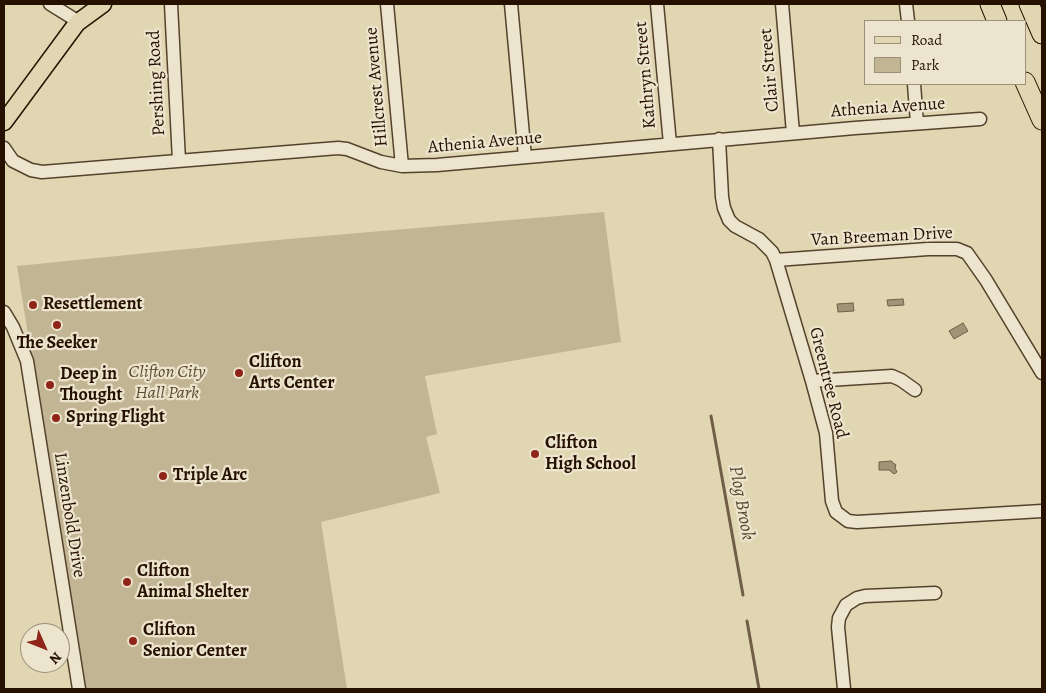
<!DOCTYPE html>
<html>
<head>
<meta charset="utf-8">
<style>
	body { margin:0 }
	#map { position:relative; width:1046px; height:693px; overflow:hidden; background:#e1d6b2; font-family:Alegreya,serif }
	canvas { display:block }
	.frame { position:absolute; inset:0; border:5px solid #261100; pointer-events:none }
	.legend { position:absolute; left:864px; top:20px; width:162px; height:65px; box-sizing:border-box; background:#ece4cd; border:1px solid #9d907b; margin:0; padding:6px 9px; list-style:none; font-size:15px; color:#261100 }
	.legend li { display:flex; align-items:center; gap:10px; height:25px }
	.legend b { width:25px; border:1px solid #9d907b }
	.north { position:absolute; left:20px; top:623px; width:50px; height:50px; box-sizing:border-box; background:#ece4cd; border:1px solid #9d907b; border-radius:50%; rotate:134deg; font-size:14px; font-weight:700; line-height:20px; text-align:center; color:#261100 }
	.north::after { content:''; display:block; margin:auto; width:18px; height:22px; background:#8f2418; clip-path:polygon(50% 0,100% 100%,50% 72%,0 100%) }
</style>
</head>
<body>
<div id="map">
<canvas width="1046" height="693"></canvas>
<div class="frame"></div>
<ul class="legend">
<li><b style="height:6px;background:#e1d6b2"></b>Road</li>
<li><b style="height:14px;background:#c1b594"></b>Park</li>
</ul>
<div class="north">N</div>
</div>
<script>
const context = document.querySelector('canvas').getContext('2d');
context.lineJoin = 'round';
function fill(path, color) { context.fillStyle = color; context.fill(path, 'evenodd'); }
const toPath = rows => new Path2D(rows.map(r => 'M' + r).join(''));
function trace(path, color, width, dash) { context.strokeStyle = color; context.lineWidth = width; context.lineCap = dash ? 'butt' : 'round'; context.setLineDash(dash || []); context.stroke(path); }
function drawText(font, color, halo, rows, align = 'center') {
  context.font = font + ' Alegreya,serif'; context.lineWidth = 4.5; context.setLineDash([]); context.textBaseline = 'middle'; context.strokeStyle = halo; context.fillStyle = color; for (const [text, x, y, turn = 0] of rows) {
    context.save(); context.translate(x, y); context.rotate((+turn || 0) * Math.PI / 180); context.textAlign = isNaN(turn) ? turn : align; if (halo) context.strokeText(text, 0, 0); context.fillText(text, 0, 0); context.restore();
  }
}
const green = toPath([
	[604,212,621,342,425,376,437,434,426,437,440,493,321,522,347,689,85,689,17,266,277,240]
]);
const water = toPath([
	[903,299,904,305,888,306,887,300,903,299],
	[853,303,854,311,838,312,837,304,853,303],
	[963,323,968,331,954,339,949,331,963,323],
	[891,461,896,465,895,468,897,472,894,474,889,470,879,470,879,462,891,461]
]);
const stream = toPath([
	[711,416,743,595],
	[747,621,759,689]
]);
const minor = toPath([
	[50,4,79,22],
	[171,4,179,161],
	[387,4,402,166],
	[511,4,525,157],
	[657,4,670,144],
	[782,4,793,133],
	[906,4,908,21],
	[914,84,917,123],
	[719,139,722,197,724,208,729,220,735,226,759,239,772,252,776,260,812,381,826,433,832,501,836,512,848,521,857,522,1042,511],
	[4,148,13,161,31,170,42,172,338,148,347,149,381,162,402,166,437,165,855,128,980,119],
	[776,260,928,249,957,249,967,253,986,280,1042,373],
	[4,312,13,327,27,361,79,689],
	[812,381,892,376,901,380,915,390],
	[844,689,838,627,839,618,846,605,857,598,865,596,935,593]
]);
const major = toPath([
	[4,122,77,23,103,4]
]);
const highway = toPath([
	[990,4,997,21],
	[1029,4,1042,34],
	[1025,82,1042,120]
]);
const markers = [
	[33,305,5,"#8f2418"],
	[57,325,5,"#8f2418"],
	[239,373,5,"#8f2418"],
	[50,385,5,"#8f2418"],
	[56,418,5,"#8f2418"],
	[535,454,5,"#8f2418"],
	[163,476,5,"#8f2418"],
	[127,582,5,"#8f2418"],
	[133,641,5,"#8f2418"]
];
const streetNames = [
	["Clair Street",770,70,-95],
	["Kathryn Street",646,75,-95],
	["Pershing Road",157,83,-93],
	["Hillcrest Avenue",377,87,-95],
	["Athenia Avenue",888,108,-4],
	["Athenia Avenue",485,143,-5],
	["Van Breeman Drive",882,237,-3],
	["Greentree Road",828,383,76],
	["Linzenbold Drive",69,515,81]
];
const poiNames = [
	["Resettlement",43,305],
	["The Seeker",57,344,"center"],
	["Clifton",249,363],
	["Arts Center",249,384],
	["Deep in",60,375],
	["Thought",60,396],
	["Spring Flight",66,418],
	["Clifton",545,444],
	["High School",545,465],
	["Triple Arc",173,476],
	["Clifton",137,572],
	["Animal Shelter",137,593],
	["Clifton",143,631],
	["Senior Center",143,652]
];
const parkNames = [
	["Clifton City",167,373],
	["Hall Park",167,394]
];
const waterNames = [
	["Plog Brook",741,503,80]
];
fill(green, '#c1b594');
fill(water, '#a19375');
trace(water, '#705f46', 1);
trace(stream, '#705f46', 3);
trace(minor, '#55422c', 15);
trace(major, '#261100', 19);
trace(highway, '#261100', 21);
trace(minor, '#ece4cd', 12);
trace(major, '#e1d6b2', 16);
trace(highway, '#e1d6b2', 19);
for (const [x, y, r, color] of markers) { const dot = new Path2D(); dot.arc(x, y, r, 0, 2 * Math.PI); context.fillStyle = color; context.fill(dot); trace(dot, '#ece4cd', 2); }
drawText('18px', '#261100', '#ece4cd', streetNames);
drawText('bold 18px', '#261100', '#ece4cd', poiNames, 'left');
drawText('italic 18px', '#5c4a34', '#ece4cd', parkNames);
drawText('italic 19px', '#57452f', '#ece4cd', waterNames);
</script>
</body>
</html>
